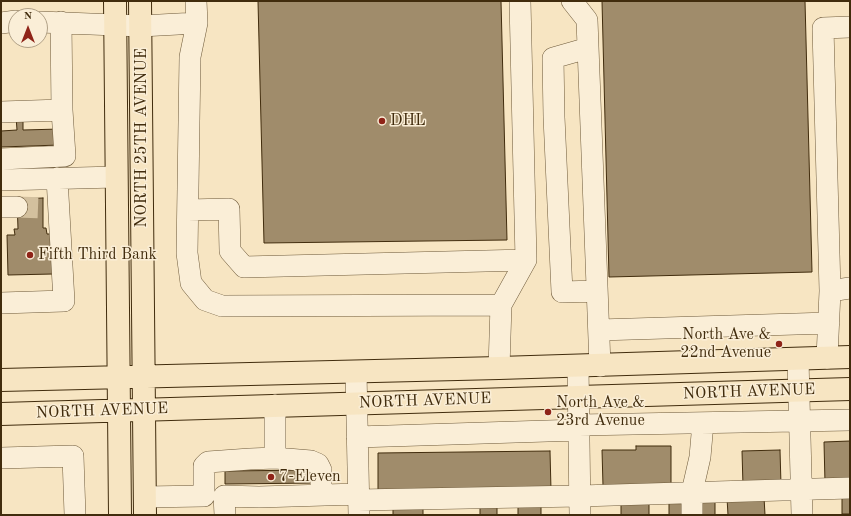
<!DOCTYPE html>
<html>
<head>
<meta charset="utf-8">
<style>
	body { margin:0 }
	#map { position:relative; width:851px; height:516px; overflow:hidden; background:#f7e5c2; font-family:"Old Standard TT",serif }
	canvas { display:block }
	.frame { position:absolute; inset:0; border:2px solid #412c0d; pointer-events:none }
	.north { position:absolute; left:8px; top:8px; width:40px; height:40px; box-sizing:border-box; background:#faeed7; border:1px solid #b0a086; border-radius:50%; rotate:0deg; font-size:11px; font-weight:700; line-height:16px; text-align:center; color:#412c0d }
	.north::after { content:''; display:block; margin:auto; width:14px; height:18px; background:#8f2418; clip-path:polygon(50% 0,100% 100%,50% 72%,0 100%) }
</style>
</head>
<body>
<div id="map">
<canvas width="851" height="516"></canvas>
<div class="frame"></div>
<div class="north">N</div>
</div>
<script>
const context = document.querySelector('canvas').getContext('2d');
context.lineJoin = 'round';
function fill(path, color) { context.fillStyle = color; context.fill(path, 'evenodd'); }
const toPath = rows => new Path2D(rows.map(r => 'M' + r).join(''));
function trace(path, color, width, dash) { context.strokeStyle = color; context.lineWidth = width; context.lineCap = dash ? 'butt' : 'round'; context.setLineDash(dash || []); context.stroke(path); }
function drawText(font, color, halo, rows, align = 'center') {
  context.font = font + ' "Old Standard TT",serif'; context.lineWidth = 3; context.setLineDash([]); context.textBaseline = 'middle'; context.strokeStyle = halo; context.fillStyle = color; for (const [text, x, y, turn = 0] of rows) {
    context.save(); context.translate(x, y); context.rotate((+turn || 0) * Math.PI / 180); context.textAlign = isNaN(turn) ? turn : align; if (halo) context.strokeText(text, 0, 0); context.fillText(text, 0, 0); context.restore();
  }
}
const building = toPath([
	[258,1,501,1,507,240,264,243,258,1],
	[602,1,805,1,812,272,609,277,602,1],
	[16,116,23,116,23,130,60,129,60,145,1,147,1,131,17,130,16,116],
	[43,198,43,228,46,228,47,234,53,234,53,274,8,275,7,235,15,235,14,229,18,229,17,199,43,198],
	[850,441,850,482,825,483,824,442,850,441],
	[636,446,671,446,671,486,603,486,602,450,636,450,636,446],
	[780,450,781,485,743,486,742,451,780,450],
	[550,451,551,490,378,492,378,453,550,451],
	[317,470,317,483,225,484,225,471,317,470],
	[764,497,765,515,728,515,727,498,764,497],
	[842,497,850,497,850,514,842,514,842,497],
	[715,499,715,515,700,515,699,500,715,499],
	[649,501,649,515,621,515,621,502,649,501],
	[669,501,683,501,683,515,669,515,669,501],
	[518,503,541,503,541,515,518,515,518,503],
	[480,504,497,504,497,515,480,515,480,504],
	[423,505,423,515,393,515,393,506,423,505]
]);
const minorTunnel = toPath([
	[17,207,43,208]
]);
const minor = toPath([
	[572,1,587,20,600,366],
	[40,22,141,26,197,23,196,1],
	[1,23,16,21],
	[197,23,190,57,187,253,191,283,205,300,222,306,501,305],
	[588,48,553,58,554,117,562,292,597,291],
	[1,112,62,110,61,22],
	[1,159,65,156,62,110],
	[1,180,116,177],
	[1,207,17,207],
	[188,210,229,209,230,251,244,267,526,260],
	[830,291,850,288],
	[1,303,64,301,57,178],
	[599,330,829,323],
	[827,358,830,291,823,28,850,27],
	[798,359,802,515],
	[578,366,580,515],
	[499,368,501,305,526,260,520,1],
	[356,372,359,515],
	[579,425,850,420],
	[357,437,579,430],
	[1,458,73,456,75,515],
	[275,458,311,461,318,464,321,470,321,495],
	[145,497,204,496,204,466,208,462,250,459,275,458,275,405],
	[358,500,580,496,850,488],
	[225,515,224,496,259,497,358,494],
	[692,515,692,492,700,457,703,423]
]);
const major = toPath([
	[115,1,120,515],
	[140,1,145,515],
	[1,380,499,368,850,357],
	[1,414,850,389]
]);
const markers = [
	[382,121,4,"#8f2418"],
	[30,255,4,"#8f2418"],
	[779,344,4,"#8f2418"],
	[548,412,4,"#8f2418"],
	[271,477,4,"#8f2418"]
];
const poiNames = [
	["DHL",390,121],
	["Fifth Third Bank",38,255],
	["North Ave &",771,335,"right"],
	["22nd Avenue",771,353,"right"],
	["North Ave &",556,403],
	["23rd Avenue",556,421],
	["7-Eleven",279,477]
];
const streetNames = [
	["NORTH 25TH AVENUE",142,138,-90],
	["NORTH AVENUE",749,392,-2],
	["NORTH AVENUE",425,401,-2],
	["NORTH AVENUE",102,411,-2]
];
fill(building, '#a08c6b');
trace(building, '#412c0d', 1);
trace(minorTunnel, '#d3c09e', 21, [21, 10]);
trace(minor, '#6e5a3a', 22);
trace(major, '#412c0d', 24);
trace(minor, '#faeed7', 21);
trace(major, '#f7e5c2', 22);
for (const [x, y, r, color] of markers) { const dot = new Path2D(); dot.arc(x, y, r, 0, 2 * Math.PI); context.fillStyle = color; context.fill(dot); trace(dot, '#faeed7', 1.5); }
drawText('16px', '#412c0d', '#faeed7', poiNames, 'left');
drawText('16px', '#412c0d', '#faeed7', streetNames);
</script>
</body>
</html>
